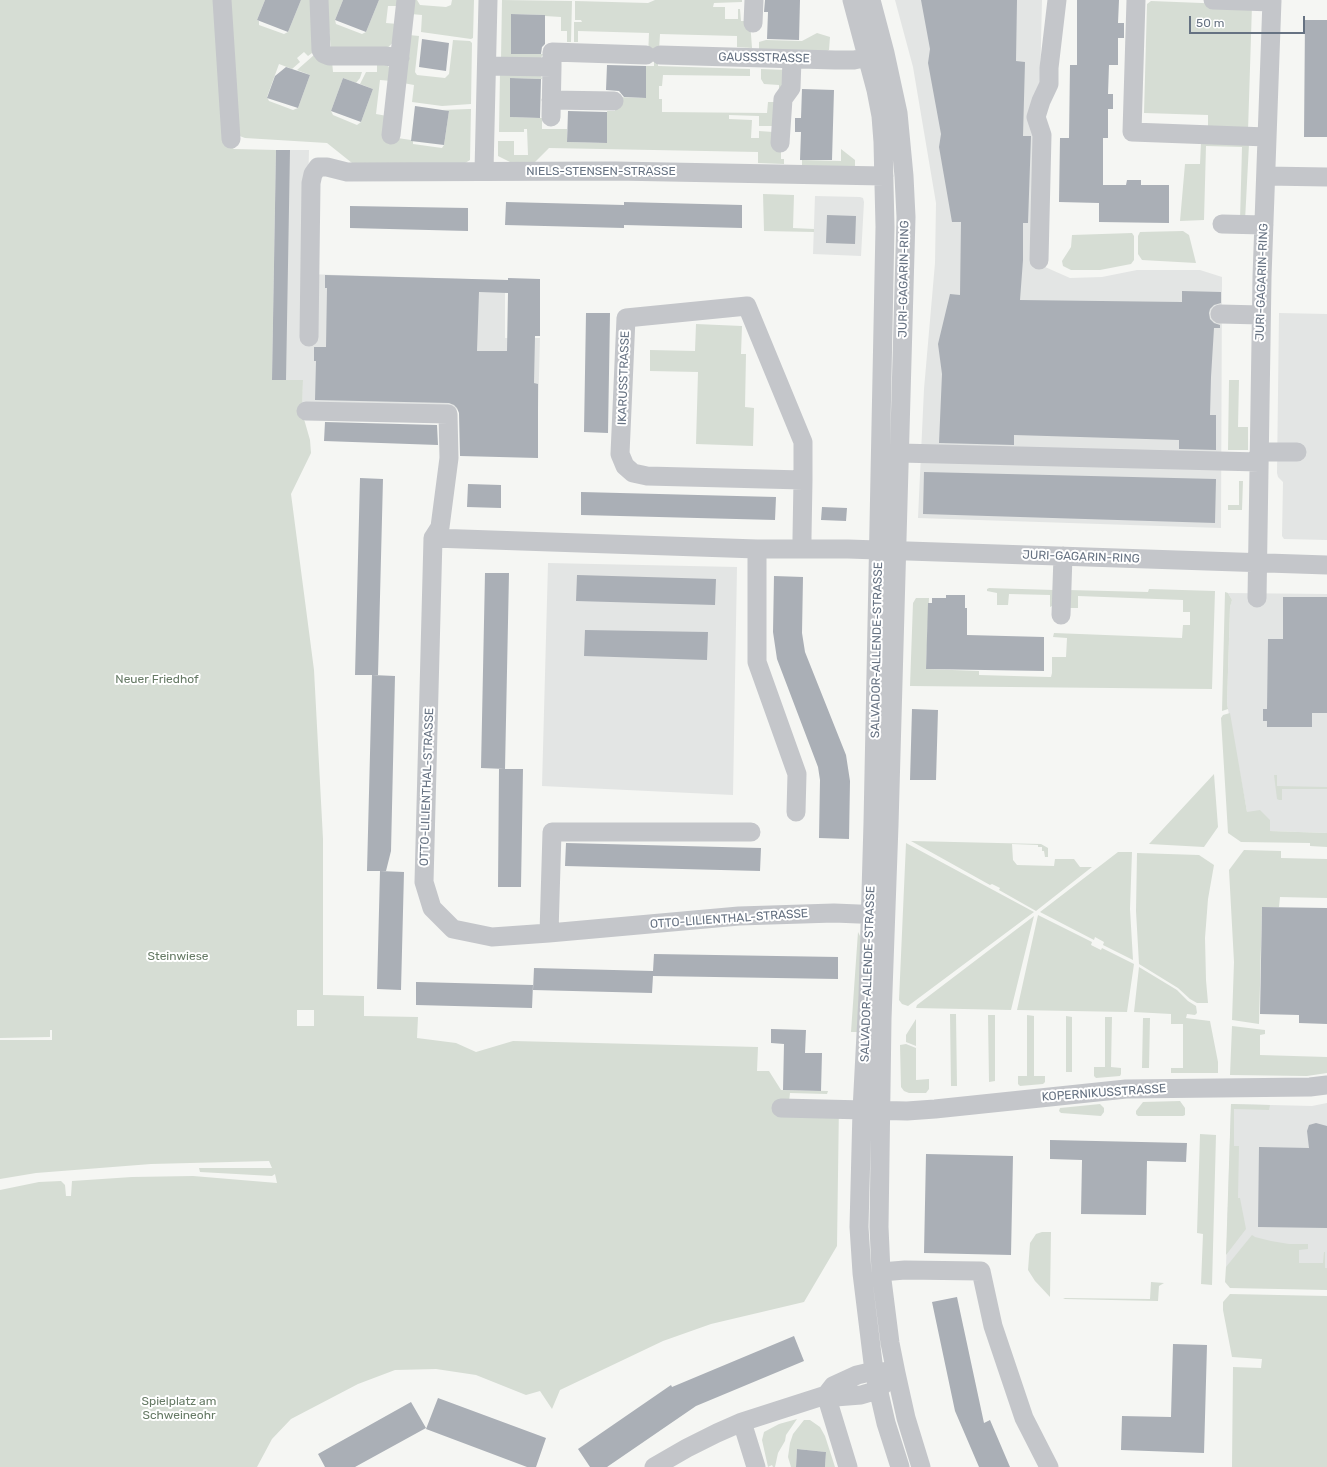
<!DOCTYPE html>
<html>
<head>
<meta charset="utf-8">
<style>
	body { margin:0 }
	#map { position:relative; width:1327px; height:1467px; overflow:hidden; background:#f5f6f3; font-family:Rubik,sans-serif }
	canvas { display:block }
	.scale { position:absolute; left:1189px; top:16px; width:116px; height:18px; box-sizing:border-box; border:2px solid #667282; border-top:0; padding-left:5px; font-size:12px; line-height:14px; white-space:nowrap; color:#667282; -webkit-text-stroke:3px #fff; paint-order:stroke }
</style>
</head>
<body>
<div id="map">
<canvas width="1327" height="1467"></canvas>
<div class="scale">50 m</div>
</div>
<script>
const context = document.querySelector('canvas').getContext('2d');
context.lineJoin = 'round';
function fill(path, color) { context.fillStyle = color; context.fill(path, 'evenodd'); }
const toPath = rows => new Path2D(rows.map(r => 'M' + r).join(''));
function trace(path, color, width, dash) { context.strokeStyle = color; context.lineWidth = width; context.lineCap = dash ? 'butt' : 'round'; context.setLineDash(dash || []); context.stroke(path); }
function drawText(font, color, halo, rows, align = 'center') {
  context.font = font + ' Rubik,sans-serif'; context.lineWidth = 4; context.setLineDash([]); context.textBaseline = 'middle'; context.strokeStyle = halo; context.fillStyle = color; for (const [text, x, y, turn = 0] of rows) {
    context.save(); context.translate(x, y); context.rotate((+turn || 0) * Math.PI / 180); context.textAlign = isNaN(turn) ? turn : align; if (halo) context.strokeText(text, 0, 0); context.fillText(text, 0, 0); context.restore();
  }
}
const built = toPath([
	[895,0,1042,0,1040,84,1037,137,1036,263,1070,278,1102,277,1137,270,1200,270,1222,277,1221,528,918,518,924,389,935,263,936,203,913,67],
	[276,150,309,150,306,274,505,280,505,338,540,338,538,411,302,406,303,380,272,380],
	[815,196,860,197,863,198,864,202,861,256,813,254],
	[1279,313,1327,314,1327,540,1284,539,1282,536,1283,482,1278,477,1277,473],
	[548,563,737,567,733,795,542,786],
	[1228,593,1327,594,1327,833,1270,831,1247,812,1227,704,1230,607,1232,600],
	[1327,1103,1327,1270,1226,1267,1231,1104,1312,1106]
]);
const green = toPath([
	[0,0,218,0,222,139,234,149,276,150,272,380,303,380,302,412,310,440,311,453,291,494,314,670,323,839,323,995,364,996,364,1016,418,1017,417,1038,456,1043,476,1052,513,1041,758,1047,757,1071,769,1071,781,1090,828,1091,827,1094,790,1093,789,1102,839,1103,837,1246,804,1302,711,1324,663,1341,560,1390,552,1409,540,1391,526,1395,476,1375,436,1369,395,1370,358,1384,291,1419,272,1439,257,1467,0,1467,0,1190,39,1182,61,1181,65,1185,66,1196,71,1196,72,1181,132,1177,193,1176,277,1183,275,1174,272,1176,200,1172,199,1168,272,1168,269,1161,151,1164,36,1173,0,1179,0,1040,52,1040,52,1030,50,1030,50,1037,0,1038],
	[297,1010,314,1010,314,1026,297,1026],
	[225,0,265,0,257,20,259,21,259,25,284,34,288,32,301,0,314,0,316,50,308,56,304,52,297,58,300,62,292,69,279,64,267,97,269,101,293,110,298,108,310,75,297,70,314,55,332,61,333,72,362,72,360,78,356,83,343,78,331,111,333,115,357,125,361,122,373,89,360,84,366,72,377,72,377,61,388,66,391,70,392,81,380,80,376,114,387,116,384,136,411,140,413,141,413,144,442,148,444,145,449,111,442,110,469,109,471,109,470,160,462,165,357,167,327,143,245,138,237,135],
	[326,0,343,0,335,20,336,24,362,34,366,32,379,0,400,0,400,6,388,6,386,23,398,24,397,39,385,50,331,49],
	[413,0,417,0,420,5,446,7,451,5,452,0,474,0,473,38,471,39,421,32,422,15,411,14],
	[502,0,572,1,571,42,567,42,567,31,561,31,561,17,545,16,545,15,512,14,511,54,543,54,541,58,501,59],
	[655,0,742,0,742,2,714,3,713,7,725,7,725,19,738,19,738,9,740,9,741,21,750,21,752,48,737,47,737,36,660,34,658,66,750,69,750,76,663,75,662,86,659,86,659,99,662,99,662,112,767,113,768,102,774,102,774,125,772,126,759,126,759,116,729,115,729,119,752,120,751,138,759,138,759,131,773,132,781,146,781,159,784,159,784,164,758,163,758,152,549,148,535,162,510,162,498,156,498,141,514,141,514,155,528,155,527,129,524,129,524,132,499,132,500,72,541,75,542,79,510,78,510,117,542,118,542,129,567,129,567,142,606,143,607,111,615,111,615,97,646,98,646,66,654,66,654,57,648,57,649,33,578,31,578,42,574,42,574,22,582,22,581,20,575,20,575,1,648,3],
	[1151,1,1252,5,1248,131,1208,130,1208,115,1144,113,1147,4],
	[817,33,830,37,829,50,823,53,759,51,759,42,766,40,802,41],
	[409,35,419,36,415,72,417,75,445,78,449,74,453,40,470,41,472,43,471,104,442,106,412,102,414,85,403,83],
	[761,69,786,70,779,97,779,85,764,84,761,79],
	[1201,142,1249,144,1245,221,1240,221,1242,147,1206,146,1204,220,1180,221,1185,164,1200,164],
	[841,149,855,160,855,167,802,168,802,160,841,161],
	[763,194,794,195,793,228,814,229,814,232,764,231],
	[1183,231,1189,235,1196,263,1142,260,1138,254,1138,236,1140,232],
	[1132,233,1134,236,1134,260,1131,264,1100,270,1071,270,1063,266,1062,261,1071,247,1072,235],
	[696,324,742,326,741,354,746,354,745,407,754,408,753,446,696,444,698,372,650,371,650,350,695,351],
	[1229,380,1239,380,1238,427,1248,427,1248,450,1228,450],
	[1239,481,1243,481,1242,510,1228,510,1228,505,1239,505],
	[989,588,1054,590,1052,606,1050,607,1050,595,1009,594,1008,605,997,605,997,593,987,591,987,589],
	[1149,589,1215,591,1212,689,910,686,913,603,916,598,929,598,926,669,979,671,979,675,1049,677,1051,677,1052,673,1052,657,1066,657,1067,638,1053,637,1054,633,1182,638,1183,625,1190,625,1190,612,1183,612,1183,600,1078,596,1078,608,1070,608,1068,590,1148,592],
	[1225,592,1228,593,1232,600,1230,607,1227,704,1228,709,1222,711],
	[1230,713,1247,812,1260,810,1270,820,1270,831,1327,833,1327,852,1327,847,1310,846,1310,843,1241,842,1228,833,1221,718,1223,715],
	[1214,774,1218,827,1204,847,1149,844],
	[1274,775,1277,775,1277,786,1327,787,1327,789,1282,789,1282,800,1279,800,1277,799],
	[911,841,1041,844,1048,848,1048,857,1045,857,1044,851,1042,851,1042,847,1038,847,1038,845,1012,844,1013,860,1017,865,1054,866,1055,859,1074,859,1080,867,1092,867,1036,911,999,890,1000,888,992,884,990,885],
	[906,843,1034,912,908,1006,902,1004,899,1000],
	[1244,850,1281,851,1281,858,1327,859,1327,898,1280,897,1279,907,1262,907,1259,1024,1232,1020,1234,962,1229,870],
	[1118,852,1132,852,1130,909,1133,960,1103,945,1104,942,1095,937,1094,940,1040,912],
	[1137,853,1199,855,1214,865,1208,899,1205,938,1206,980,1208,1003,1197,1003,1190,999,1178,988,1139,964,1136,911],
	[1038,915,1092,942,1091,945,1101,950,1102,948,1134,964,1127,1012,1017,1010],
	[1034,916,1011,1010,916,1008,917,1005],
	[858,932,860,936,860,970,858,1032,851,1032],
	[1139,967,1177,990,1188,1001,1196,1006,1197,1013,1195,1015,1187,1014,1186,1018,1210,1021,1218,1062,1218,1073,1171,1073,1171,1068,1183,1068,1183,1024,1171,1024,1171,1014,1134,1012],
	[950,1014,956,1014,957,1086,951,1086],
	[988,1015,995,1015,995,1081,989,1082],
	[1027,1015,1034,1016,1034,1076,1045,1076,1045,1082,1043,1084,1020,1086,1018,1084,1018,1076,1027,1076],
	[1066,1016,1072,1017,1072,1072,1066,1072],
	[1105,1017,1112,1017,1111,1067,1121,1068,1121,1074,1120,1076,1096,1078,1094,1076,1094,1067,1105,1067],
	[1143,1018,1150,1018,1149,1068,1142,1068],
	[916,1019,916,1046,906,1042,906,1035],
	[1232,1026,1265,1030,1265,1034,1260,1035,1260,1055,1327,1057,1327,1073,1307,1076,1230,1075],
	[906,1044,916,1048,916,1080,929,1079,929,1089,926,1093,909,1093,904,1091,901,1087,900,1045],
	[1180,1101,1185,1108,1185,1115,1183,1116,1138,1116,1136,1114,1136,1111,1143,1102],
	[1100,1104,1104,1108,1104,1112,1101,1116,1061,1113,1059,1111,1060,1108],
	[1231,1104,1270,1105,1269,1110,1234,1109,1234,1146,1239,1146,1238,1198,1240,1198,1246,1229,1226,1255],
	[1200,1134,1216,1135,1212,1285,1201,1284,1203,1234,1197,1233],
	[1042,1232,1051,1232,1050,1297,1035,1281,1028,1270,1030,1243,1036,1234],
	[1252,1235,1255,1237,1271,1241,1289,1244,1308,1244,1308,1249,1299,1250,1299,1263,1323,1263,1324,1252,1325,1252,1325,1268,1327,1268,1327,1290,1230,1288,1225,1282,1226,1267],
	[1151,1282,1164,1283,1159,1286,1158,1301,1065,1299,1063,1298,1150,1299],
	[1230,1294,1327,1296,1327,1467,1232,1467,1233,1367,1261,1368,1262,1359,1232,1357,1223,1310,1223,1302],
	[797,1419,786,1435,785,1441,778,1453,775,1467,773,1467,772,1465,768,1467,762,1440,764,1432,779,1424],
	[804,1420,810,1420,820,1427,825,1436,835,1467,825,1467,826,1452,797,1449,796,1467,791,1467,788,1457,790,1443,793,1434]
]);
const building = toPath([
	[265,0,301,0,288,32,257,20],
	[343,0,379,0,366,32,335,20],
	[765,0,800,0,799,40,767,39,768,12,764,12],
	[921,0,1017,0,1016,61,1025,62,1023,136,1031,136,1028,223,1023,223,1023,260,1020,300,1182,302,1182,291,1221,292,1221,303,1214,305,1210,309,1209,313,1210,319,1214,323,1220,325,1220,328,1214,328,1211,377,1210,415,1216,415,1216,450,1179,449,1179,440,1014,435,1014,445,939,443,942,374,938,344,950,294,960,295,961,222,952,222,939,147,941,134,928,63,930,49],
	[1077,0,1119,0,1118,23,1124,23,1124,38,1118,38,1118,65,1109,65,1108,94,1113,94,1113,109,1108,109,1108,138,1103,138,1103,185,1126,185,1127,180,1141,180,1141,185,1169,185,1169,223,1099,222,1099,203,1059,202,1060,138,1069,138,1070,65,1077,65],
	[511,14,545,15,545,44,542,47,541,54,511,54],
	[1305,20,1327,20,1327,137,1304,137],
	[422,39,449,43,446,71,419,67],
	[607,65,646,66,646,98,624,97,619,91,606,90],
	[286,67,310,75,298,108,267,98,275,76],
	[343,78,373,89,361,122,331,111],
	[510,78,541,79,540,118,510,117],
	[802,89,834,90,832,160,800,160,801,132,795,132,795,118,801,118],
	[415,106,449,111,444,145,411,141],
	[568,111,607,112,607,143,567,142],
	[276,150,290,150,286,380,272,380],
	[506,202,624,205,624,202,742,205,742,228,624,225,624,228,505,225],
	[350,206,468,208,468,231,350,228],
	[827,215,856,216,855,244,826,243],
	[325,275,508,280,508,278,540,279,540,336,535,336,534,383,538,384,538,458,460,456,459,413,457,408,454,405,449,403,315,400,316,361,314,361,314,347,326,347,327,288,325,288],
	[479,292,508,293,507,351,477,351],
	[586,313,610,313,608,433,584,432],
	[325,422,437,425,438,445,324,441],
	[924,472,1216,479,1215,523,923,514],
	[360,478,383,479,378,675,355,675],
	[468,484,501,485,501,508,467,507],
	[581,492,776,497,775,520,581,515],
	[822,507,847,508,846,521,821,520],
	[485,573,509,573,505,769,481,768],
	[577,575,716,579,715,605,576,601],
	[774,576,803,577,802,633,805,652,846,755,850,781,849,839,819,838,820,780,818,767,777,659,773,632],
	[946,595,965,595,965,608,967,608,967,635,1044,637,1044,671,926,669,928,603,932,603,932,598,946,598],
	[1283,597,1327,597,1327,713,1312,713,1312,727,1267,727,1267,721,1263,721,1263,709,1267,709,1268,639,1283,639],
	[585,630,708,632,707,660,584,656],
	[372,675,395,676,391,851,386,871,367,871],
	[912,709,938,710,936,780,910,780],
	[499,769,523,769,521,887,498,887],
	[566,843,761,848,760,871,565,866],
	[380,871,404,872,401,990,377,989],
	[1262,907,1327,908,1327,1024,1299,1023,1299,1015,1260,1014],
	[654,954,838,957,838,979,653,976,652,993,533,990,534,968,653,971],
	[416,982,533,985,532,1008,416,1005],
	[771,1029,806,1030,805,1053,822,1053,821,1091,783,1090,784,1044,771,1043],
	[1316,1123,1327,1126,1327,1228,1258,1227,1259,1147,1309,1148,1307,1131,1309,1125],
	[1050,1140,1187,1143,1186,1162,1147,1161,1146,1215,1081,1214,1082,1160,1050,1159],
	[926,1154,1013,1156,1011,1255,924,1253],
	[957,1297,984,1423,990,1420,1010,1467,979,1467,955,1411,932,1302],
	[794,1336,804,1361,696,1406,607,1467,590,1467,578,1449,671,1385,672,1387],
	[1173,1344,1207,1345,1204,1453,1121,1450,1122,1416,1171,1417],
	[438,1398,546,1438,536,1467,527,1467,426,1429],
	[411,1402,426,1428,355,1467,325,1467,318,1454],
	[797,1449,826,1452,825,1467,796,1467]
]);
const minor = toPath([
	[222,0,231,139],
	[319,0,321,50,324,54,329,56,385,56,400,58],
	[852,0,876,90,881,116,883,142,885,227,873,823,868,996,862,1110,859,1227,862,1273,874,1371,886,1423,900,1467],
	[871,0,885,53,898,113,904,176,906,217,889,825,882,1019,879,1227,881,1272,890,1343,896,1373,906,1418,921,1467],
	[1136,0,1132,132,1267,137],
	[1213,0,1272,2],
	[753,23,754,0],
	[660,55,835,60,854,60,868,57],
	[487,66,552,67,552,52,646,55],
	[551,100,614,101],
	[551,117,552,67],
	[391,135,406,0],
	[780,143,783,99,791,88,792,59],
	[484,171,488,0],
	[1266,176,1327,177],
	[1222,224,1264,225],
	[1039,260,1042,135,1036,117,1041,101,1049,84,1049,68,1057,0],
	[1220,314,1261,315],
	[309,337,311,183,313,174,318,167,327,167,347,172,615,171,884,176],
	[306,411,448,414,449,458,440,527,433,538],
	[1259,452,1297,452],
	[900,453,1259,462],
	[433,538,757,549,848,549,1327,565],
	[433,538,424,882,432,908,453,929,492,937,549,933,739,916,834,913,883,915],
	[757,549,757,662,797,774,796,812],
	[802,549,802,537,803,480,803,442,747,306,626,318,620,454,625,466,633,473,647,476,803,480],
	[1257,598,1262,277,1272,0],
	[1061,615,1063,556],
	[549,933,552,832,751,832],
	[781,1108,907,1111,935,1109,1126,1089,1310,1087,1327,1085],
	[881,1272,905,1270,981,1271,993,1326,1024,1418,1049,1467],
	[826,1395,833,1386,857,1375,874,1371,886,1372],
	[826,1395,848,1467],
	[742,1422,756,1467],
	[654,1467,687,1448,717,1433,742,1422,826,1395,835,1397,861,1395,878,1390,887,1381]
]);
const streetNames = [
	["GAUSSSTRASSE",764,58,1],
	["NIELS-STENSEN-STRASSE",601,172],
	["JURI-GAGARIN-RING",904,279,-89],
	["JURI-GAGARIN-RING",1262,282,-88],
	["IKARUSSTRASSE",624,378,-88],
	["JURI-GAGARIN-RING",1081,557,2],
	["SALVADOR-ALLENDE-STRASSE",877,650,-89],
	["OTTO-LILIENTHAL-STRASSE",427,787,-88],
	["OTTO-LILIENTHAL-STRASSE",729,919,-4],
	["SALVADOR-ALLENDE-STRASSE",868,974,-88],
	["KOPERNIKUSSTRASSE",1104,1093,-4]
];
const parkNames = [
	["Neuer Friedhof",157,680],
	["Steinwiese",178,957],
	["Spielplatz am",179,1402],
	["Schweineohr",179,1416]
];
fill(built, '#e3e5e4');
fill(green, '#d6ddd4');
fill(building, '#aaafb6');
trace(minor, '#c4c6ca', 19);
drawText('12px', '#667282', '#fff', streetNames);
drawText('12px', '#667a65', '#fff', parkNames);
</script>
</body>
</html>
